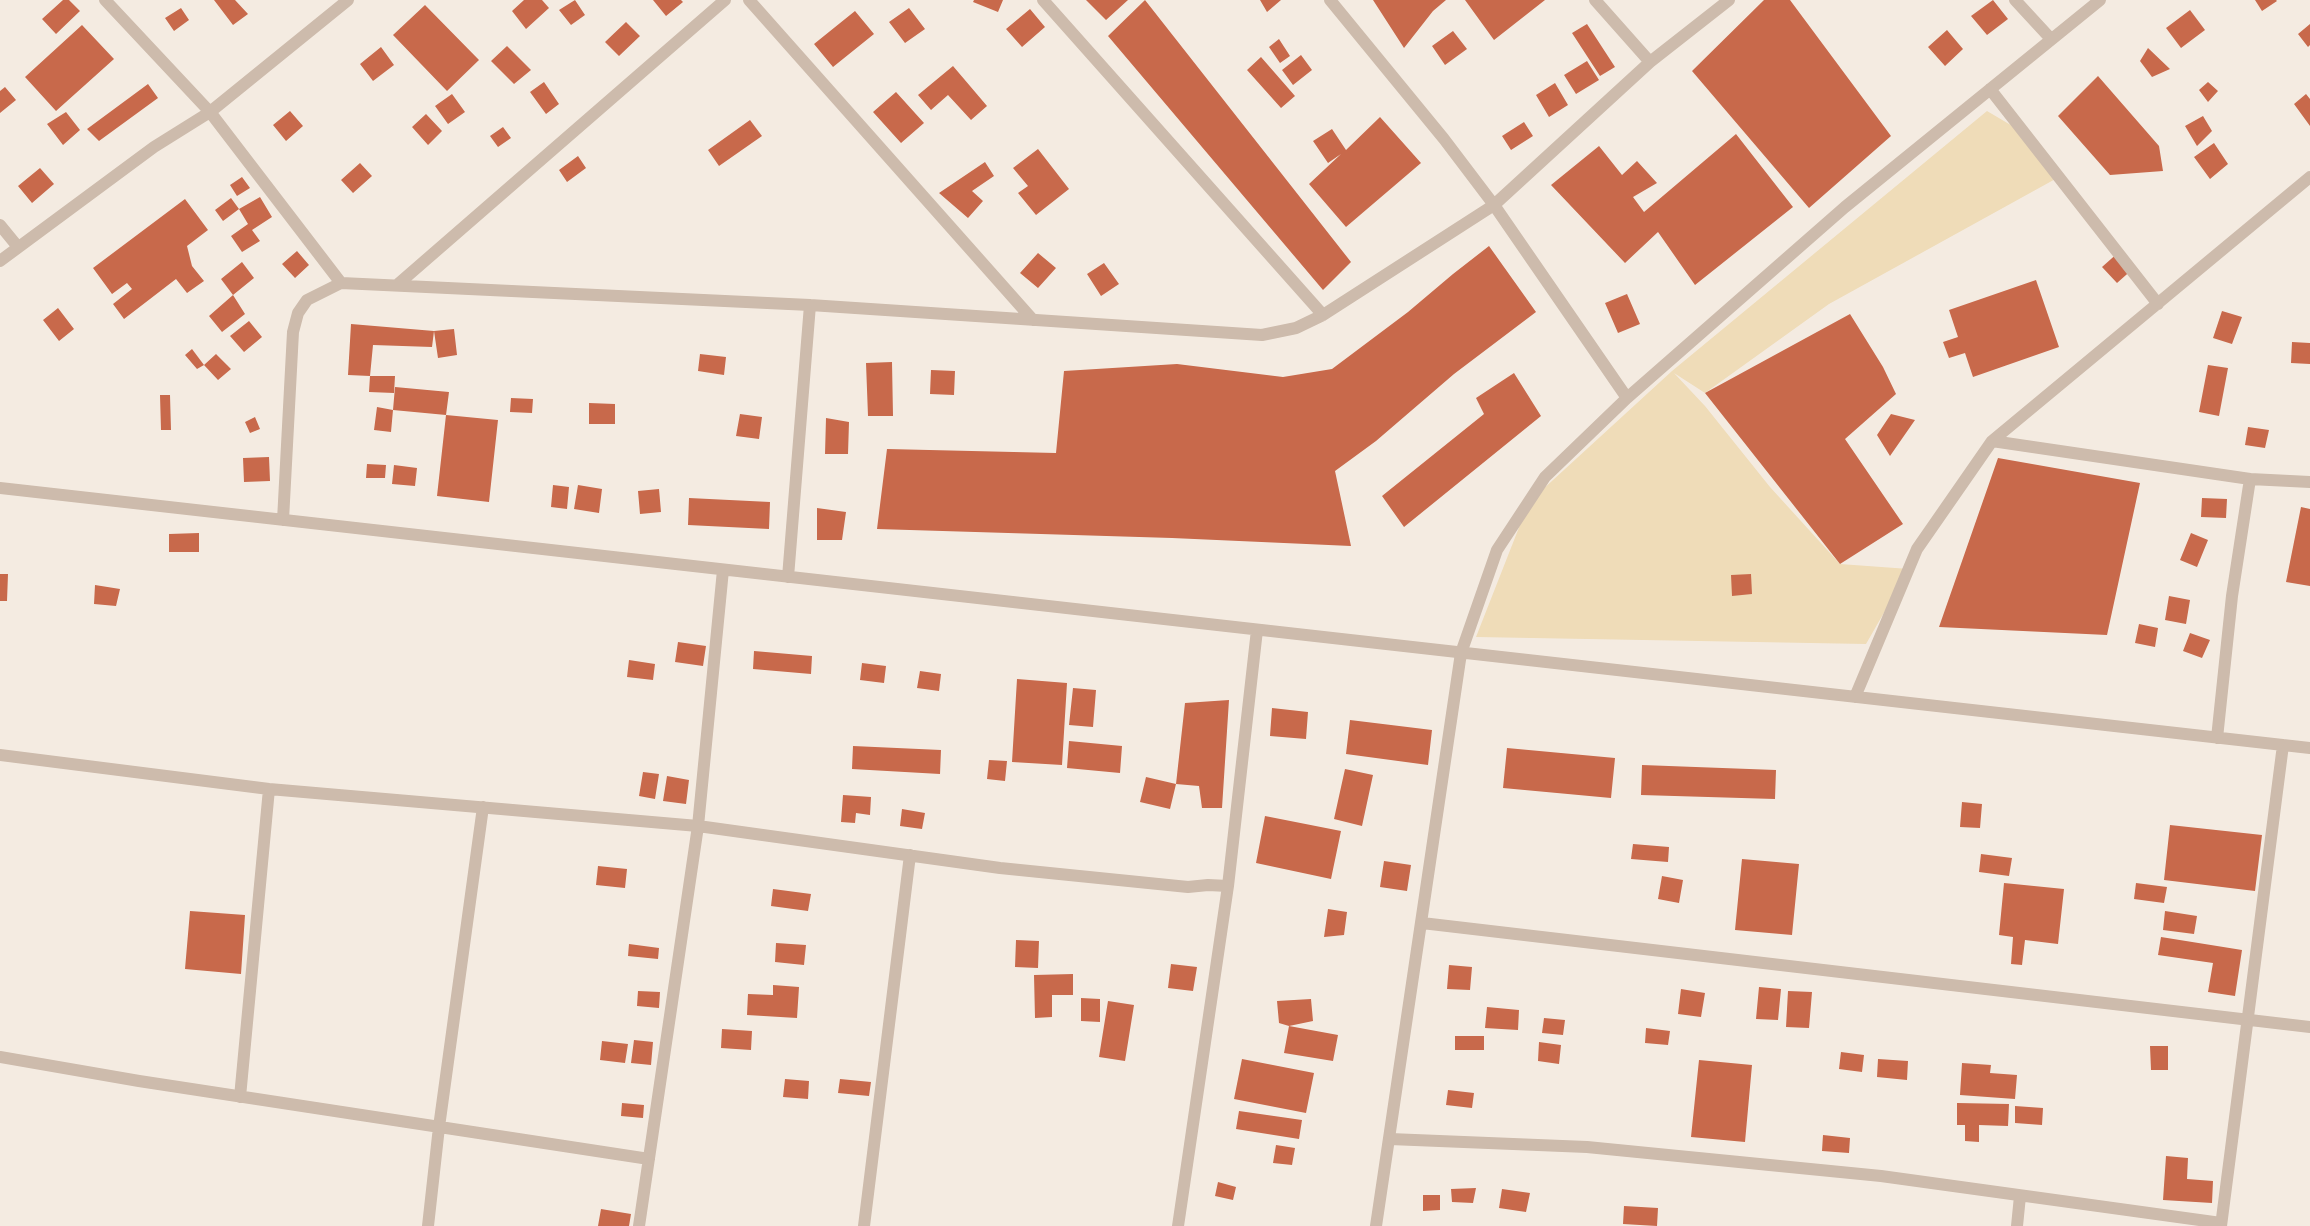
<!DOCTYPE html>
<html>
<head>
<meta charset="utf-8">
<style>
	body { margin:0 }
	canvas { display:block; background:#f4ebe1 }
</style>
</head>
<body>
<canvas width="2310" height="1226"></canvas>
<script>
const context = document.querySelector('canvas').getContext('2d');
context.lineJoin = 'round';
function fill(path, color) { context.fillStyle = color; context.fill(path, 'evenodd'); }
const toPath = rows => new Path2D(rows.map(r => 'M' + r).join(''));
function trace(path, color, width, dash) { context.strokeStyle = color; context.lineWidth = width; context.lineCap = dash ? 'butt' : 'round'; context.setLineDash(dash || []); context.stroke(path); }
const sand = toPath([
	[1987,111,2026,134,2059,177,1829,304,1705,393,1674,373,1705,406,1770,487,1840,564,1909,569,1866,644,1476,637,1529,502,1672,371]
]);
const building = toPath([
	[63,0,69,0,80,11,56,34,42,19],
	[214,0,235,0,248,14,233,25],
	[524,0,542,0,549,8,526,29,512,11],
	[575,0,585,15,571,25,559,10],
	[653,0,681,0,683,2,666,16],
	[974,0,1003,0,998,12,973,2],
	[1086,0,1128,0,1106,20],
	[1145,0,1351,262,1323,290,1108,36],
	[1260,0,1281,0,1267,12],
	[1373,0,1446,0,1433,11,1404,48],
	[1465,0,1545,0,1494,40],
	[1764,0,1790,0,1891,136,1809,208,1692,71],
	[1993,0,2008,19,1987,35,1971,16],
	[2255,0,2276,0,2277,1,2262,11],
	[425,5,479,60,447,91,393,35],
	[181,8,189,20,174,31,165,18],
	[909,8,925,29,905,43,889,22],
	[1030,9,1045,27,1022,47,1006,29],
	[2190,10,2205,30,2181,48,2166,28],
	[855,11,874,34,833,67,814,44],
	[626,22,640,36,619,56,605,42],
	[1587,24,1615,67,1600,76,1572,33],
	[2310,24,2310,45,2308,47,2298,34],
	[82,25,114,59,56,111,25,77],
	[1947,30,1963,49,1945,66,1928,47],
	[1453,31,1467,49,1445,65,1432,46],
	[1279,39,1290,56,1280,63,1269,47],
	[507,46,531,70,514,84,491,61],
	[381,47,394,65,373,81,360,64],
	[2148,48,2170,69,2152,77,2140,61],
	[1301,55,1312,70,1293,85,1282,70],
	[1261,57,1295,96,1281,108,1247,70],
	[1587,61,1599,80,1576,94,1564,75],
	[953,66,987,106,971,120,948,95,931,110,918,95],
	[2098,76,2159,146,2163,171,2110,175,2058,116],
	[544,82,559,104,546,114,530,92],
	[2208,82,2218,91,2208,102,2199,90],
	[1555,83,1568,105,1549,117,1536,95],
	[148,84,158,98,99,141,87,129],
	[5,87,16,100,0,113,0,91],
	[896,92,924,123,901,143,873,112],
	[452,94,465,112,448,124,435,106],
	[2306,94,2310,99,2310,126,2294,104],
	[290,111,303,126,286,141,273,125],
	[66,112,80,130,63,145,47,124],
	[426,114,442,131,428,145,412,127],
	[2203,116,2212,131,2197,146,2185,126],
	[1380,117,1421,163,1346,227,1309,184,1341,154,1328,163,1313,141,1332,129,1346,150],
	[750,120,762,136,719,166,708,150],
	[1524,122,1533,136,1511,150,1502,136],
	[503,127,511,138,498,147,490,136],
	[1736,134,1793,207,1695,285,1658,232,1625,263,1551,185,1599,146,1622,175,1637,161,1657,183,1633,197,1644,212],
	[2214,143,2228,164,2210,179,2194,157],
	[1038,149,1069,189,1036,215,1018,193,1028,186,1013,168],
	[578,156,586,168,567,182,559,170],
	[985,162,994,176,972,191,983,201,968,218,939,193],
	[360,163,372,176,353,193,341,180],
	[40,168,54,184,32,203,18,186],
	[242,177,250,188,237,196,230,185],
	[260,197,272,217,252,230,260,241,242,252,231,236,248,224,239,209],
	[231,198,239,209,223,221,215,210],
	[185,199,208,230,187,246,192,266,204,281,187,293,176,279,124,319,113,304,132,289,127,283,112,294,93,268],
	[1489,246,1536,312,1454,374,1376,441,1335,471,1351,546,1172,538,877,529,887,449,1056,453,1064,371,1177,364,1283,377,1332,369,1408,312,1453,274],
	[297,251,309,265,295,278,282,264],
	[2120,251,2135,267,2117,283,2102,267],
	[1038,253,1056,268,1038,288,1020,273],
	[242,262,254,278,233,295,221,279],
	[1104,263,1119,284,1101,296,1087,274],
	[2036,280,2059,347,1973,377,1965,353,1949,358,1943,342,1958,337,1949,310],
	[1627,294,1640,324,1618,333,1605,303],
	[233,295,245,314,222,332,209,316],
	[58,308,74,329,59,341,43,320],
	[2222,311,2242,317,2232,344,2213,338],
	[1850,314,1883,367,1896,394,1845,439,1903,524,1840,564,1705,393],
	[249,321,262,337,244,352,230,336],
	[351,324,434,331,454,329,457,355,438,358,434,331,432,347,373,345,370,376,348,375],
	[2292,342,2310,343,2310,364,2291,363],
	[192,349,204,365,197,369,185,355],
	[216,354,231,369,218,380,204,365],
	[700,354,726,357,724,375,698,371],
	[892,362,893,416,868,416,866,363],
	[2208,365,2228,368,2219,416,2199,412],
	[931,370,955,371,954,395,930,394],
	[1514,373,1541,416,1404,527,1382,496,1484,414,1476,398],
	[370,376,395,376,394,393,369,392],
	[395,387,449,392,446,415,498,420,489,502,437,496,446,415,393,410],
	[160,395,170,395,171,430,161,430],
	[511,398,533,399,532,413,510,412],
	[589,403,615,404,615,424,589,424],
	[377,407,393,410,391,432,374,430],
	[740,414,762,417,759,439,736,436],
	[1891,414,1915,420,1890,456,1877,435],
	[255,417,260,429,250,433,245,422],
	[826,418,849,422,848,454,825,454],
	[2248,427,2269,430,2265,448,2245,445],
	[269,457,270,481,244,482,243,458],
	[1998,458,2140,483,2107,635,1939,627],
	[367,464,386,465,385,478,366,478],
	[394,465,417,468,415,486,392,484],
	[553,485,569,487,567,509,551,507],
	[578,485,602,489,599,513,574,509],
	[659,489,661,512,640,514,638,491],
	[689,498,770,502,769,529,688,525],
	[2202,498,2227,499,2226,518,2201,517],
	[2301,507,2310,509,2310,586,2286,582],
	[817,508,846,512,842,540,817,540],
	[199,533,199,552,169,552,169,534],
	[2191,533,2208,540,2197,567,2180,560],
	[0,574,8,574,7,601,0,601],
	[1751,574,1752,594,1732,596,1731,575],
	[95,585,120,589,116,606,94,604],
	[2169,596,2190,600,2186,624,2165,620],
	[2139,624,2158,628,2155,647,2135,643],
	[2190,633,2210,640,2202,658,2183,651],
	[678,642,706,646,703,666,675,662],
	[754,651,812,656,811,674,753,669],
	[629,660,655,664,653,680,627,677],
	[862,663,886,666,884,683,860,680],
	[920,671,941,674,939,691,917,688],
	[1017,679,1067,683,1062,765,1012,762],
	[1073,688,1096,690,1093,727,1069,725],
	[1229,700,1222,808,1202,808,1199,786,1176,784,1185,703],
	[1272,708,1308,712,1306,739,1270,736],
	[1350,720,1432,730,1428,765,1346,754],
	[1069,741,1122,746,1120,773,1067,768],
	[853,746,941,750,940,774,852,769],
	[1507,748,1615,758,1611,798,1503,788],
	[989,760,1007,761,1005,781,987,779],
	[1642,765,1776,770,1775,799,1641,795],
	[1345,769,1373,775,1362,826,1334,819],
	[643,772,659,774,655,799,639,796],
	[667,776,689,780,686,804,663,801],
	[1146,777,1176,784,1170,809,1140,802],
	[843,795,871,797,870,815,856,813,855,823,841,822],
	[1962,802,1982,804,1980,828,1960,827],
	[902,809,925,813,922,829,900,826],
	[1265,816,1341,831,1331,879,1256,863],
	[2170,825,2262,835,2255,891,2164,880],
	[1633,844,1669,847,1668,862,1631,859],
	[1981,854,2012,858,2009,876,1979,872],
	[1742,859,1799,864,1792,935,1735,930],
	[1384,861,1411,865,1407,891,1380,887],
	[598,866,627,869,625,888,596,885],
	[1662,876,1683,880,1679,903,1658,899],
	[2004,883,2064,889,2058,944,2025,940,2022,965,2011,964,2013,937,1999,935],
	[2136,883,2167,887,2164,903,2134,899],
	[773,889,811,894,808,911,771,906],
	[1328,909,1347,912,1344,935,1324,937],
	[190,911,245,915,241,974,185,969],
	[2165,911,2197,916,2194,934,2163,930],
	[2161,937,2242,950,2235,996,2208,992,2213,963,2158,955],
	[1016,940,1039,941,1038,968,1015,967],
	[776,943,806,945,804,965,775,962],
	[629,944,659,948,658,959,628,956],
	[1171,964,1197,967,1193,991,1168,988],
	[1449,965,1472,967,1470,990,1447,989],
	[1073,974,1073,995,1052,995,1052,1017,1035,1018,1034,975],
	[773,985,799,987,797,1018,747,1015,748,994,773,995],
	[1759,987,1781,989,1778,1020,1756,1019],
	[1681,989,1705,993,1701,1017,1678,1014],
	[638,991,660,992,659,1008,637,1006],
	[1788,991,1812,992,1809,1028,1786,1027],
	[1081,998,1100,999,1100,1022,1081,1021],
	[1311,999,1313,1021,1289,1026,1279,1023,1277,1001],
	[1108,1001,1134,1005,1125,1061,1099,1057],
	[1487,1007,1519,1010,1518,1030,1485,1028],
	[1544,1018,1565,1020,1563,1035,1542,1033],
	[1289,1026,1338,1035,1333,1061,1284,1053],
	[1646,1028,1670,1031,1668,1045,1645,1043],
	[722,1029,752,1031,751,1050,721,1048],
	[1455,1036,1484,1036,1484,1050,1455,1050],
	[634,1040,653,1042,651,1065,631,1063],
	[602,1041,628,1044,625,1063,600,1060],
	[1539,1042,1561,1045,1559,1064,1538,1061],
	[2150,1046,2168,1046,2168,1070,2151,1070],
	[1841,1052,1864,1055,1862,1072,1839,1069],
	[1242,1059,1314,1073,1306,1113,1234,1099],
	[1878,1059,1908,1061,1907,1080,1877,1077],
	[1699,1060,1752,1065,1745,1142,1691,1137],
	[1962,1063,1991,1065,1990,1073,2017,1075,2015,1099,1960,1095],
	[785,1079,809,1081,808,1099,783,1097],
	[840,1079,871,1082,869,1096,838,1093],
	[1448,1090,1474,1093,1472,1108,1446,1105],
	[622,1103,644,1105,643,1118,621,1116],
	[1957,1103,2009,1104,2008,1126,1979,1125,1979,1142,1965,1141,1965,1125,1957,1125],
	[2015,1106,2043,1108,2042,1125,2015,1123],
	[1239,1111,1302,1120,1299,1139,1236,1129],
	[1823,1135,1850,1138,1849,1153,1822,1151],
	[1276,1145,1295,1148,1292,1165,1273,1163],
	[2166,1156,2188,1158,2187,1179,2213,1181,2212,1203,2163,1200],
	[1218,1182,1236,1187,1233,1200,1215,1196],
	[1476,1188,1473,1203,1452,1202,1451,1189],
	[1502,1189,1530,1193,1526,1212,1499,1208],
	[1423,1195,1440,1195,1440,1210,1423,1211],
	[1624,1206,1658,1208,1657,1226,1623,1224],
	[601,1209,631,1214,629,1226,598,1226]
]);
const minor = toPath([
	[105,0,210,112,341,283],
	[749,0,1033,320],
	[1043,0,1323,315],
	[1330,0,1444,139,1494,205,1627,398],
	[1595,0,1650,62],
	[2015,0,2051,39],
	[1990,89,2158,304],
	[0,225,18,247],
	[0,261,154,147,210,112,348,0],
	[397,285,725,0],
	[1992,441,2250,479,2310,482],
	[0,488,2310,748],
	[283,520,293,332,298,313,307,300,341,283,810,305,1262,335,1296,328,1323,315,1494,205,1650,62,1729,0],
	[788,577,810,305],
	[1855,697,1917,549,1992,441,2310,177],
	[2217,738,2232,596,2250,479],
	[0,755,269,789,698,826,1000,868,1188,887,1208,885,1228,886,1257,630],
	[1422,923,2310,1027],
	[0,1057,139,1081,649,1159],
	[240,1097,269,789],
	[1390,1139,1587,1147,1881,1176,2221,1223],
	[428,1226,439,1127,483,807],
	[639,1226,698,826,723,570],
	[864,1226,910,855],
	[1178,1226,1228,886],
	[1376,1226,1461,653,1497,550,1545,477,1627,398,1845,207,2100,0],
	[2017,1226,2020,1196],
	[2221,1226,2283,745]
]);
fill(sand, '#efdcb8');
fill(building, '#c8694b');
trace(minor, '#cdbbac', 12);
</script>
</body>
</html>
